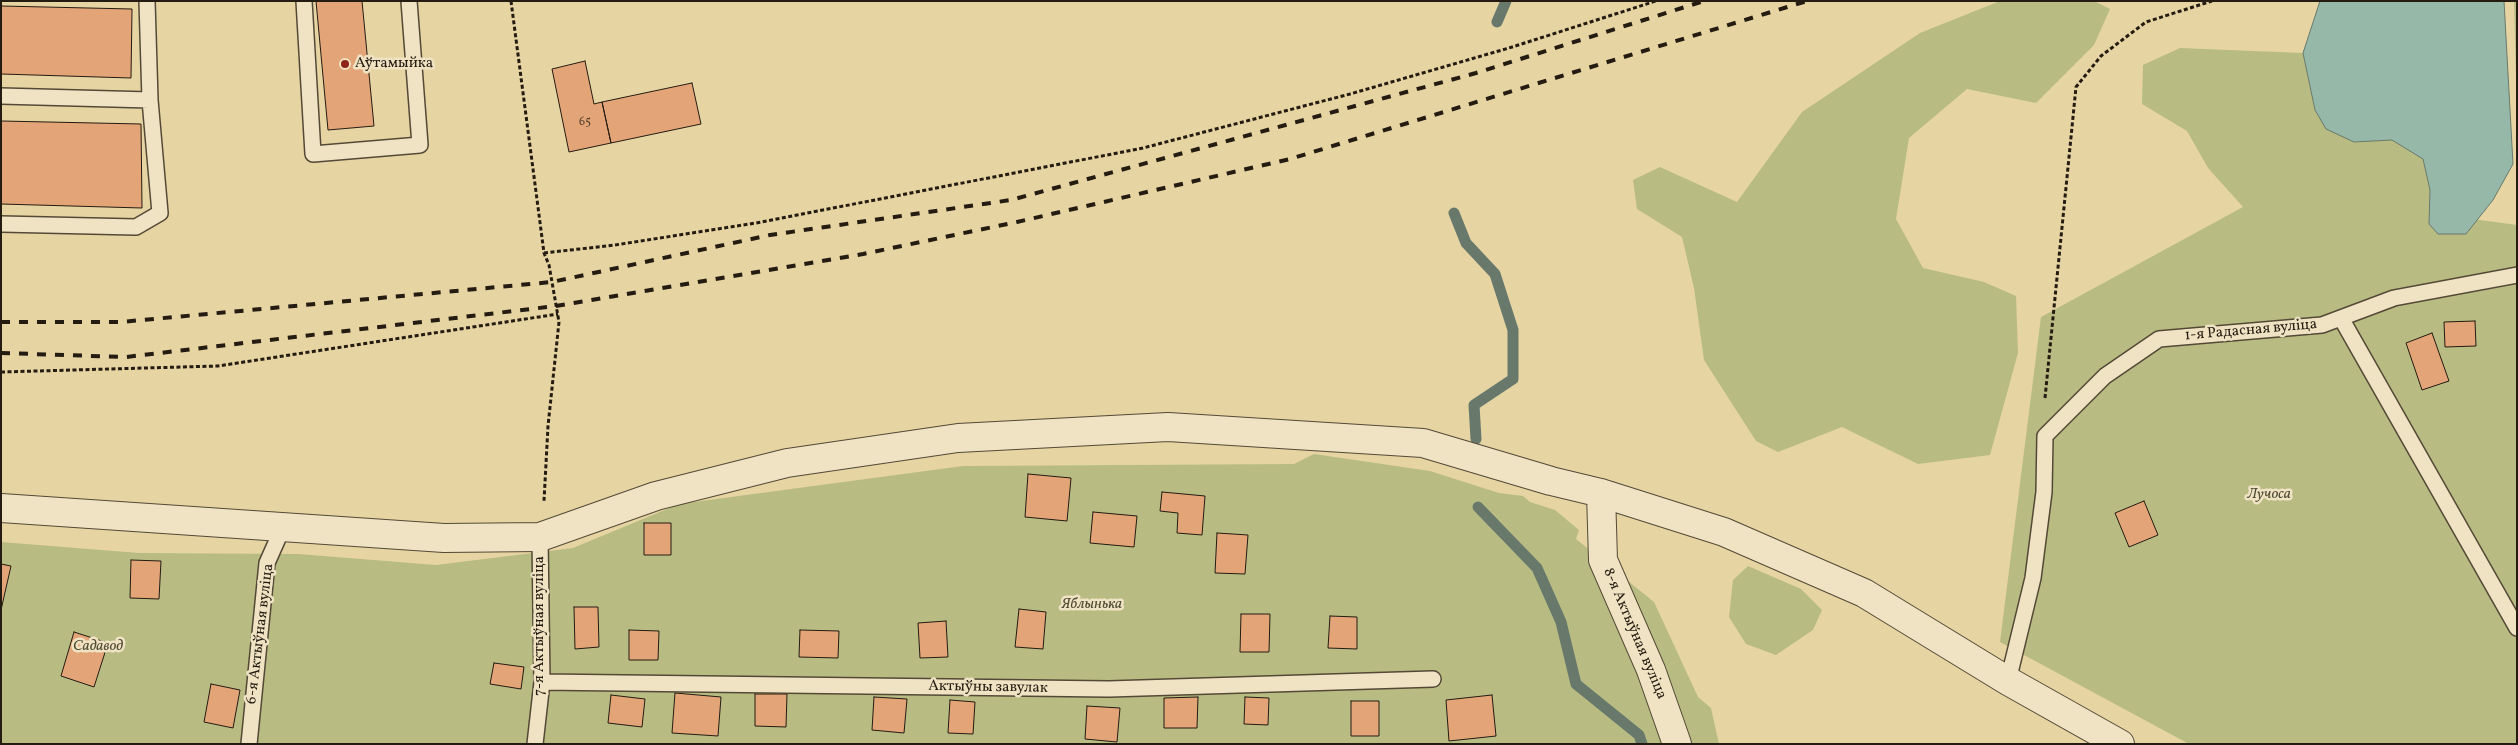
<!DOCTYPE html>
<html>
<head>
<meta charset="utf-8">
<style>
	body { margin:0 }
	#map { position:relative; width:2518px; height:745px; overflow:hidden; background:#e6d4a3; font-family:Vollkorn,serif }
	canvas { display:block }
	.frame { position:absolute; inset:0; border:2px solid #241b11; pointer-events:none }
</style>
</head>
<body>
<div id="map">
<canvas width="2518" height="745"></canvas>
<div class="frame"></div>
</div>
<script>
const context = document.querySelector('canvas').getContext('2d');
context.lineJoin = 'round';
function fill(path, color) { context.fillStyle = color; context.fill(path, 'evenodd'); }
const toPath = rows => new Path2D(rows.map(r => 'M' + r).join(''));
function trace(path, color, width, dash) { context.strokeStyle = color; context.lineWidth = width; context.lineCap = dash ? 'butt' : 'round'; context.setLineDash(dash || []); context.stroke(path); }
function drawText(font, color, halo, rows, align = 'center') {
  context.font = font + ' Vollkorn,serif'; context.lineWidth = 5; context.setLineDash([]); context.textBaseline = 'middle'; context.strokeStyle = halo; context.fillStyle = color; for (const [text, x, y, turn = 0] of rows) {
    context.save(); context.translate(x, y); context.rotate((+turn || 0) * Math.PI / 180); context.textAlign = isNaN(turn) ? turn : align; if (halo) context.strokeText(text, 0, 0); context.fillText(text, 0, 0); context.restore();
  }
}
const green = toPath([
	[2000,1,2094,1,2110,9,2094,45,2036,103,1967,89,1909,138,1896,219,1923,268,1984,282,2016,296,2018,353,1990,455,1918,464,1842,427,1778,452,1756,441,1704,360,1694,288,1682,237,1637,209,1633,180,1660,167,1737,202,1802,112,1920,33],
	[2514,1,2517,1,2517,117],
	[2180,48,2303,53,2315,110,2354,142,2392,140,2424,159,2430,190,2429,213,2517,225,2517,744,2189,744,2000,642,2041,317,2243,207,2208,168,2187,131,2142,104,2143,65],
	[1314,454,1430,471,1499,493,1523,496,1530,502,1555,510,1579,530,1576,539,1654,602,1698,697,1711,708,1719,744,1,744,1,542,139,553,298,554,436,565,573,548,679,504,963,466,1294,464],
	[1748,566,1801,589,1822,610,1813,630,1776,655,1746,644,1729,617,1733,580]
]);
const water = toPath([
	[2320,1,2504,1,2513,164,2493,200,2466,234,2438,234,2429,224,2430,190,2423,159,2392,140,2354,142,2326,129,2315,110,2303,53,2320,1]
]);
const stream = toPath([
	[1497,22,1506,1],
	[1454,213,1466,243,1495,274,1513,330,1513,379,1474,405,1476,439],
	[1478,507,1537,568,1561,622,1576,684,1639,735,1642,744]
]);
const building = toPath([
	[316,1,362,1,374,126,328,130,316,1],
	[1,6,132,9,131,78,1,74,1,6],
	[585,61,594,104,602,102,611,143,569,152,552,69,585,61],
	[692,83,701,124,611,143,602,102,692,83],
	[1,121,141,124,142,208,1,204,1,121],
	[2475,321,2476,346,2445,347,2444,322,2475,321],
	[2432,333,2449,381,2422,390,2406,343,2432,333],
	[1028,474,1071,478,1067,521,1025,517,1028,474],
	[1162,492,1205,496,1202,535,1177,533,1178,513,1160,511,1162,492],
	[2144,501,2158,535,2129,547,2115,513,2144,501],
	[1093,512,1137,516,1134,547,1090,543,1093,512],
	[644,523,671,523,671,555,644,555,644,523],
	[1217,533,1248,535,1245,574,1215,573,1217,533],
	[131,560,161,561,159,599,130,598,131,560],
	[1,564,11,566,1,610,1,564],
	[574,607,598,607,599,647,575,649,574,607],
	[1019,609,1046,612,1043,649,1015,647,1019,609],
	[1241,614,1270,614,1269,652,1240,652,1241,614],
	[1330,616,1357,617,1357,649,1328,648,1330,616],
	[946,621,948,657,920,658,918,623,946,621],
	[629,630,659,631,658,660,629,660,629,630],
	[800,630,839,631,838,658,799,657,800,630],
	[74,632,108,643,94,687,61,676,74,632],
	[494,663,524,667,521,689,490,684,494,663],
	[211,684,240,690,233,728,204,722,211,684],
	[675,693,721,697,718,736,672,733,675,693],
	[755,694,787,694,786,727,755,726,755,694],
	[611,695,645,699,642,727,608,723,611,695],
	[1492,695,1496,736,1449,741,1446,700,1492,695],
	[874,697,907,699,904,733,872,730,874,697],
	[1198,697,1197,728,1164,728,1164,698,1198,697],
	[1245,697,1269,698,1268,725,1244,724,1245,697],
	[950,700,975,702,973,734,948,733,950,700],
	[1351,701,1379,701,1379,736,1351,736,1351,701],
	[1087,706,1120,708,1117,742,1085,739,1087,706]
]);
const path = toPath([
	[511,1,544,253,549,265,559,322,548,426,544,501],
	[544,253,615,245,756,223,1143,148,1350,94,1509,48,1656,1],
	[1,372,218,366,558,314],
	[2045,398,2076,87,2101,56,2146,22,2212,1]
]);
const lane = toPath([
	[304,1,313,154,420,145,409,1],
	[1,96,150,100,147,1],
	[1,224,136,227,160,213,150,100],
	[2341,318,2517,628],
	[2008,681,2033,578,2044,492,2045,436,2105,376,2159,339,2322,325,2394,298,2517,275],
	[542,682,1109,689,1433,679],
	[249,744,267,563,283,527],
	[535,744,542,682,540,537]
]);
const street = toPath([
	[1601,493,1603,560,1651,670,1677,744],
	[1,508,444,538,540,537,656,496,787,463,958,438,1168,427,1423,443,1551,481,1601,493,1724,532,1864,593,2008,681,2120,744]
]);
const rail = toPath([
	[1,322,121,322,552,282,770,235,1011,200,1476,73,1704,1],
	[1,353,126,357,556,306,863,254,1017,222,1290,159,1807,1]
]);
const markers = [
	[345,64,5,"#8f2418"]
];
const numberNames = [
	["65",585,123]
];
const poiNames = [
	["Аўтамыйка",355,64]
];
const streetNames = [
	["1-я Радасная вуліца",2251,331,-5],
	["7-я Актыўная вуліца",540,626,-90],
	["6-я Актыўная вуліца",261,634,-83],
	["8-я Актыўная вуліца",1634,634,67],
	["Актыўны завулак",988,688,1]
];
const parkNames = [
	["Лучоса",2269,495],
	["Яблынька",1092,605],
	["Садавод",98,647]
];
fill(green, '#b8bc83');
fill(water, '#96b8a9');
trace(water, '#68796c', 1);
trace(stream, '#68796c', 11);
fill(building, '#e3a578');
trace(building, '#241b11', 1);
trace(lane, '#544936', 18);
trace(street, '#544936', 30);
trace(path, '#241b11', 3, [4, 2.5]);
trace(lane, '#efe3c3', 15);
trace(street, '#efe3c3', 28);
trace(rail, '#241b11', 4, [9, 9]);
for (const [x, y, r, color] of markers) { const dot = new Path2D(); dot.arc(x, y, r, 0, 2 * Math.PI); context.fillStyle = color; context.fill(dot); trace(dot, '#efe3c3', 2); }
drawText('12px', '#543e2b', null, numberNames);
drawText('15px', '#241b11', '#efe3c3', poiNames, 'left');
drawText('15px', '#241b11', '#efe3c3', streetNames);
drawText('italic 15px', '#504b33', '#efe3c3', parkNames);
</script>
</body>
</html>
